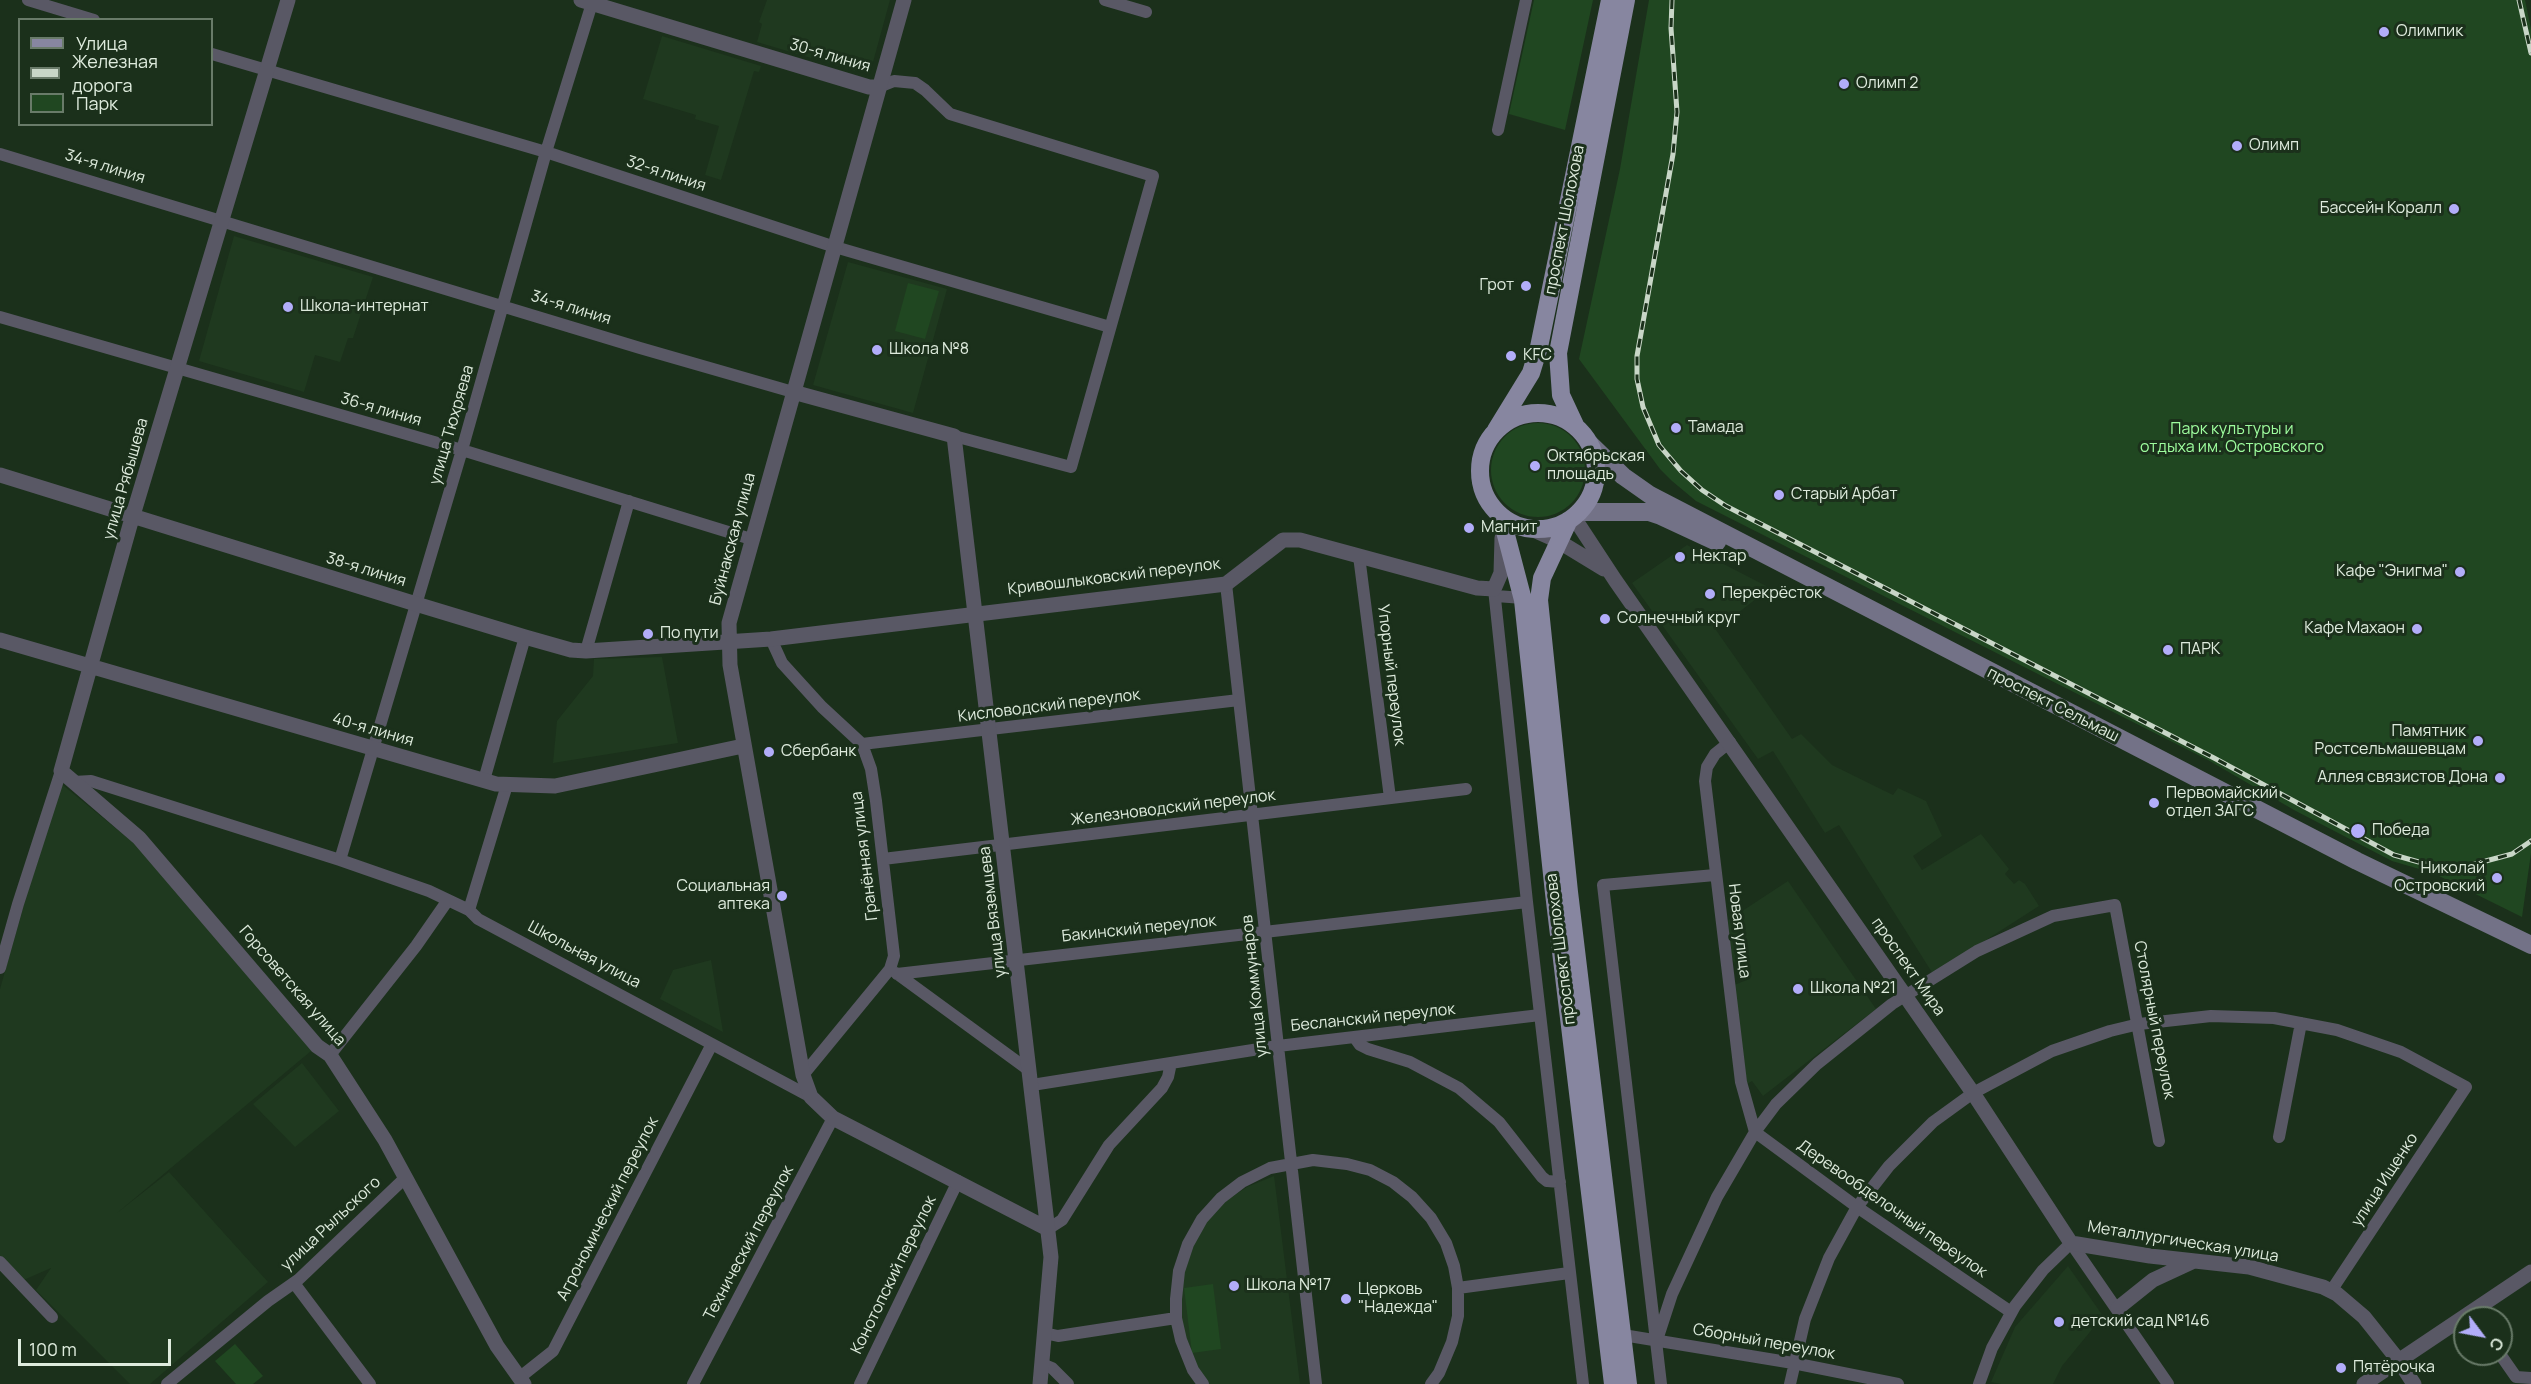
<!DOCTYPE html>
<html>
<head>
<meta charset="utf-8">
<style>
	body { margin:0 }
	#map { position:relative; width:2531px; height:1384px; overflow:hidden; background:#1b301b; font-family:Manrope,sans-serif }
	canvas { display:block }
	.legend { position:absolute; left:18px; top:18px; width:195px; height:108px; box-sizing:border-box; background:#1b301b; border:2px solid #697b69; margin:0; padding:8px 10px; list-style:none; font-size:18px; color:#deebdd }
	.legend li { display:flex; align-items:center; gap:12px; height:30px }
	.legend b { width:30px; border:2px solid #697b69 }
	.north { position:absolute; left:2453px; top:1306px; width:60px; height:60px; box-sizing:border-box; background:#1b301b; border:2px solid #697b69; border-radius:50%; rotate:122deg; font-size:16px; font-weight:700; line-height:24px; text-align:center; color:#deebdd }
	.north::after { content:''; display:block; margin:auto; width:21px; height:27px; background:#b2adf9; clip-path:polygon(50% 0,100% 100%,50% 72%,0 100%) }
	.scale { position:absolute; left:18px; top:1339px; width:153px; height:27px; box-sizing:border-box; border:3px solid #deebdd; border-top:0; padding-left:8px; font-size:18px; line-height:21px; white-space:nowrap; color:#deebdd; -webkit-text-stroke:4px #1b301b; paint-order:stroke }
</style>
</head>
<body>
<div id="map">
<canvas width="2531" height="1384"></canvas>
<ul class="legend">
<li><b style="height:8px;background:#8786a0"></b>Улица</li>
<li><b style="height:8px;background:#c8d6c7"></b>Железная дорога</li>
<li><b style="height:16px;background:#204721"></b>Парк</li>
</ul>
<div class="north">С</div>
<div class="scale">100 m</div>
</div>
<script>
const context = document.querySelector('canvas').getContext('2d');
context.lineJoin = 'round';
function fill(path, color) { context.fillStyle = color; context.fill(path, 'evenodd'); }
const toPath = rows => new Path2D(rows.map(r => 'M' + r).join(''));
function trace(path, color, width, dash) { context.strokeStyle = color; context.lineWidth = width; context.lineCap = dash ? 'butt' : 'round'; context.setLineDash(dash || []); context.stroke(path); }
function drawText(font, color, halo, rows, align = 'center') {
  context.font = font + ' Manrope,sans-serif'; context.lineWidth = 6; context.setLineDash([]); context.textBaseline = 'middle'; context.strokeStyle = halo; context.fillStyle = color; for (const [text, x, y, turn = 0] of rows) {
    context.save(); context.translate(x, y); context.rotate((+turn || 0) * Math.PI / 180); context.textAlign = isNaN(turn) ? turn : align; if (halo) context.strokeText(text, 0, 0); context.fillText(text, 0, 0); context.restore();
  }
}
const built = toPath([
	[767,0,890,0,870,73,856,69,855,71,757,42,762,24,759,22],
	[662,36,761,66,759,72,754,71,721,180,705,175,719,126,695,119,696,115,643,99],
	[234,236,373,277,353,338,348,338,340,362,315,355,304,392,199,361],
	[848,262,947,289,913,413,813,385],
	[1687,545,1770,588,1716,630,1792,739,1801,734,1832,765,1893,795,1898,788,1926,801,1942,836,1913,856,1922,870,1981,834,2009,869,2005,874,2014,884,2019,880,2025,884,2039,906,1933,974,1839,825,1825,833,1773,751,1758,759,1632,583],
	[662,657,678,743,553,763,557,721,593,676,594,659],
	[59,782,135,844,317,1046,117,1213,169,1172,268,1282,150,1384,130,1384,36,1290,51,1268,19,1282,0,1260,0,989],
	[1788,881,1876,1009,1763,1096,1752,1081,1747,1084,1734,985,1747,980,1728,953,1727,921],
	[711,960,723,1032,660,999,673,970],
	[302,1063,339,1111,295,1147,253,1104],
	[1274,1176,1300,1384,1206,1384,1199,1375,1180,1322,1184,1264,1203,1225,1223,1203,1247,1187],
	[2068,1266,2103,1316,2062,1366,2053,1384,2001,1384,1991,1382,2015,1327]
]);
const green = toPath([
	[1534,0,1593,0,1565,130,1509,114],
	[1649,0,2525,0,2531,29,2531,853,2522,917,2433,873,2392,861,2294,810,2208,760,1696,501,1672,481,1660,469,1579,359,1620,169],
	[908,283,939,291,925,339,895,331],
	'1491 470a47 47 0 1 1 94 0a47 47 0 1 1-94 0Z',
	[1213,1284,1221,1349,1192,1353,1184,1288],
	[235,1344,263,1376,253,1384,236,1384,215,1361]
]);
const minor = toPath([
	[28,0,94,20],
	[1105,0,1146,12],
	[212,54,546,152,835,247,1110,327],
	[879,87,894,81,915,83,925,90,950,114,1153,176,1071,467,954,436],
	[1498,130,1526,0],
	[0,154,640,348,793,392],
	[0,317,462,450,751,539],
	[1359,556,1390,798],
	[1226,584,1316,1384],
	[1494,589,1527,902,1583,1384],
	[1496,596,1523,598],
	[771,639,782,663,822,707,862,744,871,769,876,801,894,956,890,969,803,1075],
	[586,651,629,501],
	[1730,742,1715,754,1707,767,1705,781,1741,1082,1755,1132,1857,1207,2011,1312],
	[862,744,1239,700],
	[484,780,525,637],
	[74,782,91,781,340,860,429,891,469,910,478,919,811,1097],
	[883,859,1466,789],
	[340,860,462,450,546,152,593,0],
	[469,910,507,785],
	[0,968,18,904,61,771],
	[896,973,1030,1071],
	[897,974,1527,902],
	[1355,1038,1360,1045,1368,1049,1410,1062,1459,1088,1499,1122,1542,1177,1547,1181,1560,1182],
	[330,1055,416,946,448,900],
	[1032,1085,1278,1046,1540,1015],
	[2279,1137,2301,1023],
	[1048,1229,1062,1220,1109,1145,1162,1088,1168,1077,1171,1063],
	[0,1262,52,1317],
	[294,1283,370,1384],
	[1458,1288,1569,1273],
	[1044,1333,1058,1336,1176,1318],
	[1623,1335,1793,1363,1898,1384],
	[1657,1340,1672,1294,1717,1197,1755,1132,1776,1104,1817,1064,1892,1004,1977,951,2053,916,2115,905,2159,1141],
	[2500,1354,2516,1377,2531,1378],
	[1042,1364,1052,1368,1068,1384],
	[519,1378,553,1351,712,1044],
	[167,1384,268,1301,298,1280,405,1178],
	[693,1384,833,1118],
	[860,1384,958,1181],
	[1203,1384,1193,1370,1181,1340,1176,1318,1176,1299,1179,1271,1188,1244,1202,1219,1221,1198,1242,1182,1270,1168,1313,1160,1347,1164,1370,1170,1393,1182,1412,1197,1431,1218,1446,1243,1454,1266,1458,1288,1458,1316,1452,1342,1439,1373,1431,1384],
	[1661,1384,1603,885,1715,875],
	[1790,1384,1805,1319,1829,1258,1857,1207,1889,1166,1933,1122,1973,1093,2052,1051,2110,1031,2139,1024,2211,1016,2274,1018,2337,1030,2401,1052,2466,1087,2331,1291],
	[1979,1384,1992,1348,2015,1306,2043,1270,2071,1243,2168,1384]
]);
const tertiary = toPath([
	[288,0,130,525,61,771,139,838,317,1046,330,1055,385,1140,497,1346,524,1384],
	[581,0,869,87,879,87],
	[904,0,729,623,730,665,803,1075,811,1097,833,1118,1048,1229],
	[793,392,954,436,1051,1257,1040,1384],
	[0,475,416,604,525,637,571,650,586,651,771,639,1226,584,1283,540,1300,540,1477,588,1494,589,1501,573,1502,538],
	[1573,516,1615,580,1973,1093,2071,1243,2150,1256,2249,1267,2323,1287,2337,1294,2364,1317,2399,1361,2414,1384],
	[1529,528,1558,541,1604,569],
	[0,640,496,784,555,786,743,746],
	[2118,1308,2153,1280,2194,1261],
	[2364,1384,2531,1272]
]);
const secondary = toPath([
	[1590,444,1623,476,1650,495,2357,861,2531,945],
	[1579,512,1649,512,1661,516,1717,542]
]);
const primary = toPath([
	'1480 471a58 58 0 1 1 116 0a58 58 0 1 1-116 0Z',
	[1575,425,1561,395,1558,353,1626,0],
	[1496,430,1531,373,1539,347,1610,0],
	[1501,516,1523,600,1554,893,1613,1384],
	[1569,520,1542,578,1539,600,1569,892,1628,1384]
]);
const rail = toPath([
	[1672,0,1671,28,1677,112,1673,154,1637,356,1637,379,1643,407,1659,445,1681,471,1702,490,1726,506,2214,758,2394,855,2433,866,2467,866,2512,854,2531,841],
	[2519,0,2531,53]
]);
const markers = [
	[2384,32,6,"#b2adf9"],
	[1844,84,6,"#b2adf9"],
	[2237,146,6,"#b2adf9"],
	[2454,209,6,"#b2adf9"],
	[1526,286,6,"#b2adf9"],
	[288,307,6,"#b2adf9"],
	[877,350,6,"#b2adf9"],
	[1511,356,6,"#b2adf9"],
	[1676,428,6,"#b2adf9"],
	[1535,466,6,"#b2adf9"],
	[1779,495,6,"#b2adf9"],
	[1469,528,6,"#b2adf9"],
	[1680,557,6,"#b2adf9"],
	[2460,572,6,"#b2adf9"],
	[1710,594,6,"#b2adf9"],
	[1605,619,6,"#b2adf9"],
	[2417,629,6,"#b2adf9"],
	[648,634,6,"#b2adf9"],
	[2168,650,6,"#b2adf9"],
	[2478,741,6,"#b2adf9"],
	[769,752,6,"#b2adf9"],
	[2500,778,6,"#b2adf9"],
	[2154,803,6,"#b2adf9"],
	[2358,831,8,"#b2adf9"],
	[2497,878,6,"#b2adf9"],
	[782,896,6,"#b2adf9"],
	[1798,989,6,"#b2adf9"],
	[1234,1286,6,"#b2adf9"],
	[1346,1299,6,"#b2adf9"],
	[2059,1322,6,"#b2adf9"],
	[2341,1368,6,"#b2adf9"]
];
const poiNames = [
	["Олимпик",2396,32],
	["Олимп 2",1856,84],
	["Олимп",2249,146],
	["Бассейн Коралл",2442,209,"right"],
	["Грот",1514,286,"right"],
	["Школа-интернат",300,307],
	["Школа №8",889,350],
	["KFC",1523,356],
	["Тамада",1688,428],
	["Октябрьская",1547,457],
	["площадь",1547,475],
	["Старый Арбат",1791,495],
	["Магнит",1481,528],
	["Нектар",1692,557],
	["Кафе \"Энигма\"",2448,572,"right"],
	["Перекрёсток",1722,594],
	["Солнечный круг",1617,619],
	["Кафе Махаон",2405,629,"right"],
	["По пути",660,634],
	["ПАРК",2180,650],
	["Памятник",2466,732,"right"],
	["Ростсельмашевцам",2466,750,"right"],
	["Сбербанк",781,752],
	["Аллея связистов Дона",2488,778,"right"],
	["Первомайский",2166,794],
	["отдел ЗАГС",2166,812],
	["Победа",2372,831],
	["Николай",2485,869,"right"],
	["Островский",2485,887,"right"],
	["Социальная",770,887,"right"],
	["аптека",770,905,"right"],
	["Школа №21",1810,989],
	["Школа №17",1246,1286],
	["Церковь",1358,1290],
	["\"Надежда\"",1358,1308],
	["детский сад №146",2071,1322],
	["Пятёрочка",2353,1368]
];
const streetNames = [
	["30-я линия",830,56,16],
	["34-я линия",105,167,17],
	["32-я линия",666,174,18],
	["проспект Шолохова",1565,220,-79],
	["34-я линия",571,308,17],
	["36-я линия",381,410,16],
	["улица Тюхряева",452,425,-74],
	["улица Рябышева",126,479,-74],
	["Буйнакская улица",733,539,-75],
	["38-я линия",366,570,17],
	["Кривошлыковский переулок",1114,577,-7],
	["Упорный переулок",1391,675,83],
	["проспект Сельмаш",2053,705,27],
	["Кисловодский переулок",1049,706,-7],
	["40-я линия",373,730,16],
	["Железноводский переулок",1173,808,-7],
	["Гранённая улица",865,856,-97],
	["улица Вяземцева",993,912,-97],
	["Бакинский переулок",1139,929,-6],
	["Новая улица",1739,931,83],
	["проспект Шолохова",1561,949,-97],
	["Школьная улица",584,955,28],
	["проспект Мира",1908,967,55],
	["Горсоветская улица",292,986,49],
	["улица Коммунаров",1255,986,-96],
	["Бесланский переулок",1373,1018,-6],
	["Столярный переулок",2154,1020,79],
	["улица Ищенко",2385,1180,-57],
	["Агрономический переулок",608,1209,-63],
	["Деревообделочный переулок",1892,1209,35],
	["улица Рыльского",331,1224,-43],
	["Металлургическая улица",2183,1242,9],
	["Технический переулок",749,1243,-62],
	["Конотопский переулок",894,1275,-64],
	["Сборный переулок",1764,1342,10]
];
const parkNames = [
	["Парк культуры и",2232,430],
	["отдыха им. Островского",2232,448]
];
fill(built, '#1f391f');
fill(green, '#204721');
trace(minor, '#595865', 12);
trace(tertiary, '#595865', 15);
trace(secondary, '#737287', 18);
trace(primary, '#8786a0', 18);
trace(rail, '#c8d6c7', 5);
trace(rail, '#1b301b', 3, [9]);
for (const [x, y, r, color] of markers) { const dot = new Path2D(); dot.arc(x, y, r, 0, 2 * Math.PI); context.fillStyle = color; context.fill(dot); trace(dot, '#1b301b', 2); }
drawText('16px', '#deebdd', '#1b301b', poiNames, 'left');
drawText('16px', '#deebdd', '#1b301b', streetNames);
drawText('16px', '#9efd9e', '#1b301b', parkNames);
</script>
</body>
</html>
